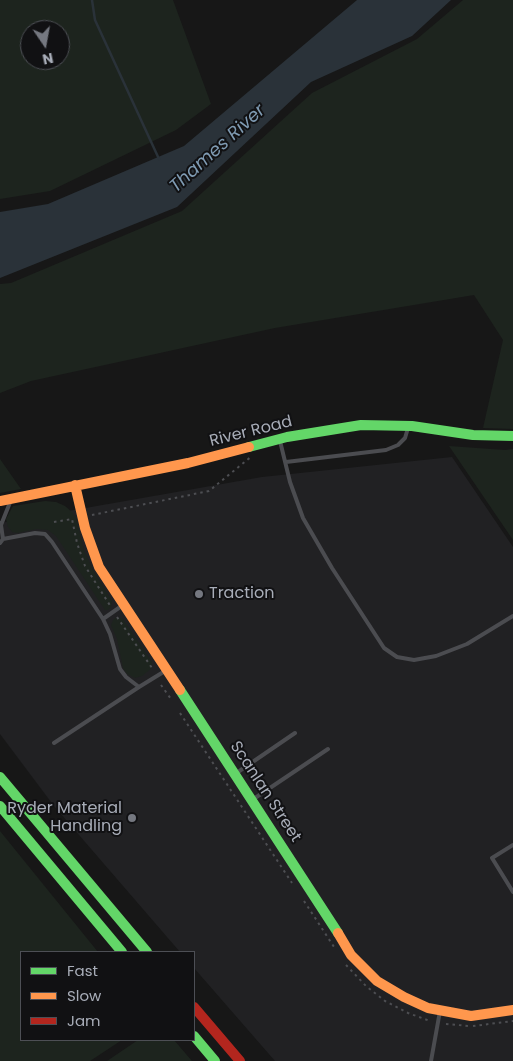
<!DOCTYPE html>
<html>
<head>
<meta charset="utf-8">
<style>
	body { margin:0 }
	#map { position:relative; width:513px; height:1061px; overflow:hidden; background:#171717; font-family:Poppins,sans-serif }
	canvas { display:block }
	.legend { position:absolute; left:20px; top:951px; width:175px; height:90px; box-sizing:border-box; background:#111113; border:1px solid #4d4f55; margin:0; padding:6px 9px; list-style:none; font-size:15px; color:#a8adb8 }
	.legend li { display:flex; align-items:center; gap:10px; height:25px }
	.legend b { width:25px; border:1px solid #4d4f55 }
	.north { position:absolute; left:20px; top:20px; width:50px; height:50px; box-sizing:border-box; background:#111113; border:1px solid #4d4f55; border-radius:50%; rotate:168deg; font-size:14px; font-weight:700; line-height:20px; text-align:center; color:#a8adb8 }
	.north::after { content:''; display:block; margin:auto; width:18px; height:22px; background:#757880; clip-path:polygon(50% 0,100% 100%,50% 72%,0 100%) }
</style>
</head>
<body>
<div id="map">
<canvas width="513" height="1061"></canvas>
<ul class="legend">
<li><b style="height:6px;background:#63d668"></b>Fast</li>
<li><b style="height:6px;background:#ff974d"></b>Slow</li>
<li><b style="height:6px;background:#b3261e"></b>Jam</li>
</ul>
<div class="north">N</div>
</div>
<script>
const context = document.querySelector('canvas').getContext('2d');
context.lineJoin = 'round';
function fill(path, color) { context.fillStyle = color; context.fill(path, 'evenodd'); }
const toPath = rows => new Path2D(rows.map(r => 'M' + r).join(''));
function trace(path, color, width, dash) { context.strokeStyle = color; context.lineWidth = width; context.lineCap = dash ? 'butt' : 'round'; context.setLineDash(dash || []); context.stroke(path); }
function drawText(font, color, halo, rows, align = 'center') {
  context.font = font + ' Poppins,sans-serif'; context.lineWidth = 4; context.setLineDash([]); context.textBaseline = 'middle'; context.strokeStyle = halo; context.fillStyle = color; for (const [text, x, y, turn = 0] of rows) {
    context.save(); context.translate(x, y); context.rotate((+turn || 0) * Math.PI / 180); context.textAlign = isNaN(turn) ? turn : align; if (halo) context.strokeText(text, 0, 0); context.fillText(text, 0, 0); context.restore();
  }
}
const built = toPath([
	[452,457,513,547,513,1061,275,1061,194,968,194,952,180,952,54,806,0,734,0,523,262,477]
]);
const green = toPath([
	[0,0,173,0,211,104,176,130,50,191,0,199],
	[30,30,60,30,60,60,30,60],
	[463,0,513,0,513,429,483,428,503,340,474,295,275,328,31,381,0,393,0,284,11,283,182,211,312,93,417,39],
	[449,446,505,450,513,449,513,540],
	[0,459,21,489,0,493],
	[45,501,56,502,65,506,72,512,76,518,84,550,93,570,112,601,111,607,108,610,105,610,56,536,48,530,37,529,17,533,12,532,8,527,6,519,13,506],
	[117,617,123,619,152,662,152,668,142,676,135,678,127,674,123,668,117,639,111,625,113,620],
	[0,831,98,952,21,952,21,1040,122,1040,90,1061,0,1061],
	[138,1040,174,1040,192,1061,107,1061]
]);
const water = toPath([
	[357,0,451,0,412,36,311,82,177,207,0,278,0,212,48,204,184,146]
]);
const stream = toPath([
	[92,0,95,20,159,159]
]);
const path = toPath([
	[92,515,209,491,252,456],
	[54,522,72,519,77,543,85,566,111,607],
	[117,617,152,668],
	[161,685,171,699],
	[180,713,292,883],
	[304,901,336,950],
	[346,965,366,986,385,1001,408,1013,430,1021],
	[446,1024,469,1026],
	[473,1026,513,1021]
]);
const lane = toPath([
	[280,441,290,482,303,518,332,568,384,648,397,657,414,660,436,656,467,644,513,616],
	[286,462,386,450,398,445,405,438,408,428],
	[0,523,1,525,11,500],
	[3,539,35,533,45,534,52,542,103,619,123,605],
	[0,543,3,539,1,525],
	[103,619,110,634,120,669,126,677,139,687,165,671],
	[54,743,139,687],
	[235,774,295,733],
	[252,800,328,749],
	[513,845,492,858,513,892],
	[431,1061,440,1011]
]);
const fast = toPath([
	[249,447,287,437,361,425,412,426,473,435,513,436],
	[180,690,338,933],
	[0,777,147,952],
	[0,806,122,952],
	[194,1036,215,1061]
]);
const slow = toPath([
	[75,485,85,528,99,567,180,690],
	[0,501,188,463,249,447],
	[338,933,351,955,377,981,404,997,428,1008,471,1016,513,1010]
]);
const jam = toPath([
	[194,1007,240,1061]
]);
const markers = [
	[199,594,5,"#757880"],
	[132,818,5,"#757880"]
];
const streetNames = [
	["River Road",251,432,-14],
	["Scanlan Street",265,792,57]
];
const poiNames = [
	["Traction",209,594],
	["Ryder Material",122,809,"right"],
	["Handling",122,827,"right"]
];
const waterNames = [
	["Thames River",218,149,-42]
];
fill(built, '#212123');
fill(green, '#1d241e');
fill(water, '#2a3239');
trace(stream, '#2a3239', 2.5);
trace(path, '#4d4e52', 2, [2.5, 4]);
trace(lane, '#4b4c50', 4);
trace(fast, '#63d668', 10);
trace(slow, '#ff974d', 10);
trace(jam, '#b3261e', 10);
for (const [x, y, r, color] of markers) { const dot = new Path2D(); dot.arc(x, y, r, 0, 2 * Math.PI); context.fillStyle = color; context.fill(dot); trace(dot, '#111113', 2); }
drawText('16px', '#a8adb8', '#111113', streetNames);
drawText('16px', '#a8adb8', '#111113', poiNames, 'left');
drawText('italic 18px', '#7f9bb3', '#111113', waterNames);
</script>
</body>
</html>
